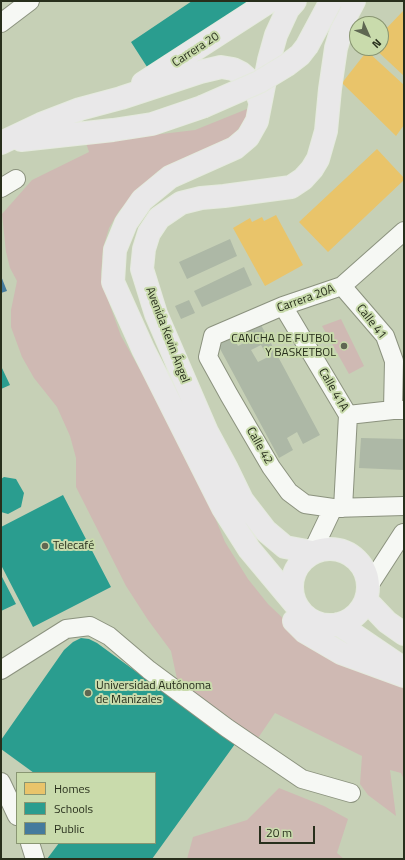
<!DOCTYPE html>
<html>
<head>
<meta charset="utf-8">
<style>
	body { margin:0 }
	#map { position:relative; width:405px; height:860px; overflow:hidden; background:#c6d0b6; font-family:"Titillium Web",sans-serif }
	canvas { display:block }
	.frame { position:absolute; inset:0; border:2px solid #282f1c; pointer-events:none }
	.legend { position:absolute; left:16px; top:772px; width:140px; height:72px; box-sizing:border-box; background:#c9dbac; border:1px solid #899672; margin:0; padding:5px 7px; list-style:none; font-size:12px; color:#282f1c }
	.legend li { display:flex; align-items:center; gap:8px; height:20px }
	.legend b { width:20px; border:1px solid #899672 }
	.north { position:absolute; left:349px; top:16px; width:40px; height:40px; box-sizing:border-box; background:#c9dbac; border:1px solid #899672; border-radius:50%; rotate:135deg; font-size:11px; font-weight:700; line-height:16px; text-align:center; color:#282f1c }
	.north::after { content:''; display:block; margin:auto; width:14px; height:18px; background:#5f6752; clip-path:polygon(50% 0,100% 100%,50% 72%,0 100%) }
	.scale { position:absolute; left:259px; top:826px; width:56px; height:18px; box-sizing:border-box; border:2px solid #282f1c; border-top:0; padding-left:5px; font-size:12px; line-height:14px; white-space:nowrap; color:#282f1c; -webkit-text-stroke:3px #c9dbac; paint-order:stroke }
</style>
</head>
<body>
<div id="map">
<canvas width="405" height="860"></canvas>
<div class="frame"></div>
<ul class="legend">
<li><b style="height:11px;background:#e9c46a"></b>Homes</li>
<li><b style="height:11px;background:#2a9d8f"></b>Schools</li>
<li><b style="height:11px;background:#457b9d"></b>Public</li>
</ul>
<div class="north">N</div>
<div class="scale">20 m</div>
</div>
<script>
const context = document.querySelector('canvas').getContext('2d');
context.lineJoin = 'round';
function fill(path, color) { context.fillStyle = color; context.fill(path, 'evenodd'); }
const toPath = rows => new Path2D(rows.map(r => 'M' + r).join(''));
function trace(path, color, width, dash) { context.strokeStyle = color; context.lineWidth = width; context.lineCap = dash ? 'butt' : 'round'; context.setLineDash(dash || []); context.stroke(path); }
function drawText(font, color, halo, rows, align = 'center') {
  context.font = font + ' "Titillium Web",sans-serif'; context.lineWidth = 4; context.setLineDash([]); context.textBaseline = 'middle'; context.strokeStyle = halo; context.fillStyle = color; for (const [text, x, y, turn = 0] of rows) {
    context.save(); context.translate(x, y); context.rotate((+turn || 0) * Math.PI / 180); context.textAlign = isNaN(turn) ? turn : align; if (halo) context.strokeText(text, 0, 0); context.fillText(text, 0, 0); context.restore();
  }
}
const green = toPath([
	[247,109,247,117,236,132,217,147,199,158,158,171,119,211,109,228,103,248,101,274,109,303,121,336,139,368,157,395,195,469,225,542,248,579,268,604,288,623,404,684,404,780,401,773,390,770,396,816,368,795,360,784,362,756,275,713,256,741,177,679,171,651,148,620,126,586,76,487,76,458,70,436,57,407,34,378,22,357,11,327,11,310,17,281,10,268,6,252,2,214,32,180,89,152,86,143,195,130],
	[341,319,364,366,349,374,322,326],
	[279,788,324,806,348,819,337,853,344,859,187,859,193,837,247,820]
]);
const homes = toPath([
	[404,10,404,76,374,48,381,48,381,34],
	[367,51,404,85,404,125,396,136,342,83],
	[377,149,404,178,404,180,328,252,299,222],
	[276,215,303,265,265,286,233,228,250,218,252,222,262,217,264,221]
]);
const schools = toPath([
	[192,1,253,1,149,70,131,42],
	[1,366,10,385,1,389],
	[4,477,16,479,24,493,21,507,8,514,1,512,1,479],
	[63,495,111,587,33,627,1,565,1,527],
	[1,575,16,604,1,611],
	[81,638,89,639,97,643,235,744,152,859,47,859,59,843,155,843,155,773,34,773,1,749,1,740,64,650,73,642]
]);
const public = toPath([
	[1,276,7,291,1,293]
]);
const building = toPath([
	[230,239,237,256,187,279,179,262],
	[244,267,252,285,202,307,194,291],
	[189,300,195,313,181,319,175,306],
	[260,323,320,435,303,444,297,432,287,438,293,450,279,458,218,345,233,337,238,346,248,341,243,332],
	[261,345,268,357,258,362,251,350],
	[361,438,404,439,404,470,359,468]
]);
const minor = toPath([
	[1,23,30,1],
	[1,188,16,179],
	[404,231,342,286,283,306,213,336,208,357,229,395,271,467,289,492,305,504,333,508,404,506],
	[342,286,385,336,394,361,393,410],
	[283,306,348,415,343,508],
	[348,415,393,410,404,410],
	[312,552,333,508],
	[368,587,403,533],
	[1,670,66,629,90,626,109,636,149,670,227,728,302,779,351,793],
	[1,782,17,816],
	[30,843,35,859]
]);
const major = toPath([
	[143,83,270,1],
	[21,140,113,130,152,124,202,107],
	[1,143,41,124,80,109,121,98,200,72,221,67,233,69,241,73,249,80,256,90,260,102],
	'292 587a38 38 0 1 1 76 0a38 38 0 1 1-76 0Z',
	[312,552,285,547,266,531,242,500,227,469,207,432,156,314,142,269,144,249,149,233,159,218,181,203,201,198,224,196,291,187,303,179,312,169,318,159,326,131,330,89,336,48,345,18,354,1],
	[366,600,387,622,404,634],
	[295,604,249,549,223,508,143,349,113,282,115,250,126,223,142,200,170,177,235,148,248,137,257,121,269,60,276,35,288,9,295,1],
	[294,621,305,632,341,653,404,676],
	[338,624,400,666]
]);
const majorBridge = toPath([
	[202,107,259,82,287,65,300,55,307,46,331,1]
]);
const markers = [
	[344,346,4,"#5f6752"],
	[45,546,4,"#5f6752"],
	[88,693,4,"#5f6752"]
];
const streetNames = [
	["Carrera 20",196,50,-33],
	["Carrera 20A",306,299,-20],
	["Calle 41",371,322,52],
	["Avenida Kevin Ángel",167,335,69],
	["Calle 41A",333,390,60],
	["Calle 42",259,446,60]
];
const poiNames = [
	["CANCHA DE FUTBOL",336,339,"right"],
	["Y BASKETBOL",336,353,"right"],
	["Telecafé",53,546],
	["Universidad Autónoma",96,686],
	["de Manizales",96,700]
];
fill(green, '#cfb9b3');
fill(homes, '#e9c46a');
fill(schools, '#2a9d8f');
fill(public, '#457b9d');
fill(building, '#adb8a6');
trace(minor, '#8b927e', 20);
trace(major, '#e5eade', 24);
trace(minor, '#f6f8f4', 18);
trace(major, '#e9e8e9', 22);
trace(majorBridge, '#e5eade', 24, []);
trace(majorBridge, '#e9e8e9', 22);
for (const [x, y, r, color] of markers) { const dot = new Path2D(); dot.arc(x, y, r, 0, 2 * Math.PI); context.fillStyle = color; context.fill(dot); trace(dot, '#c9dbac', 1.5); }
drawText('12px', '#282f1c', '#c9dbac', streetNames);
drawText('12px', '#282f1c', '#c9dbac', poiNames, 'left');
</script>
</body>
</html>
